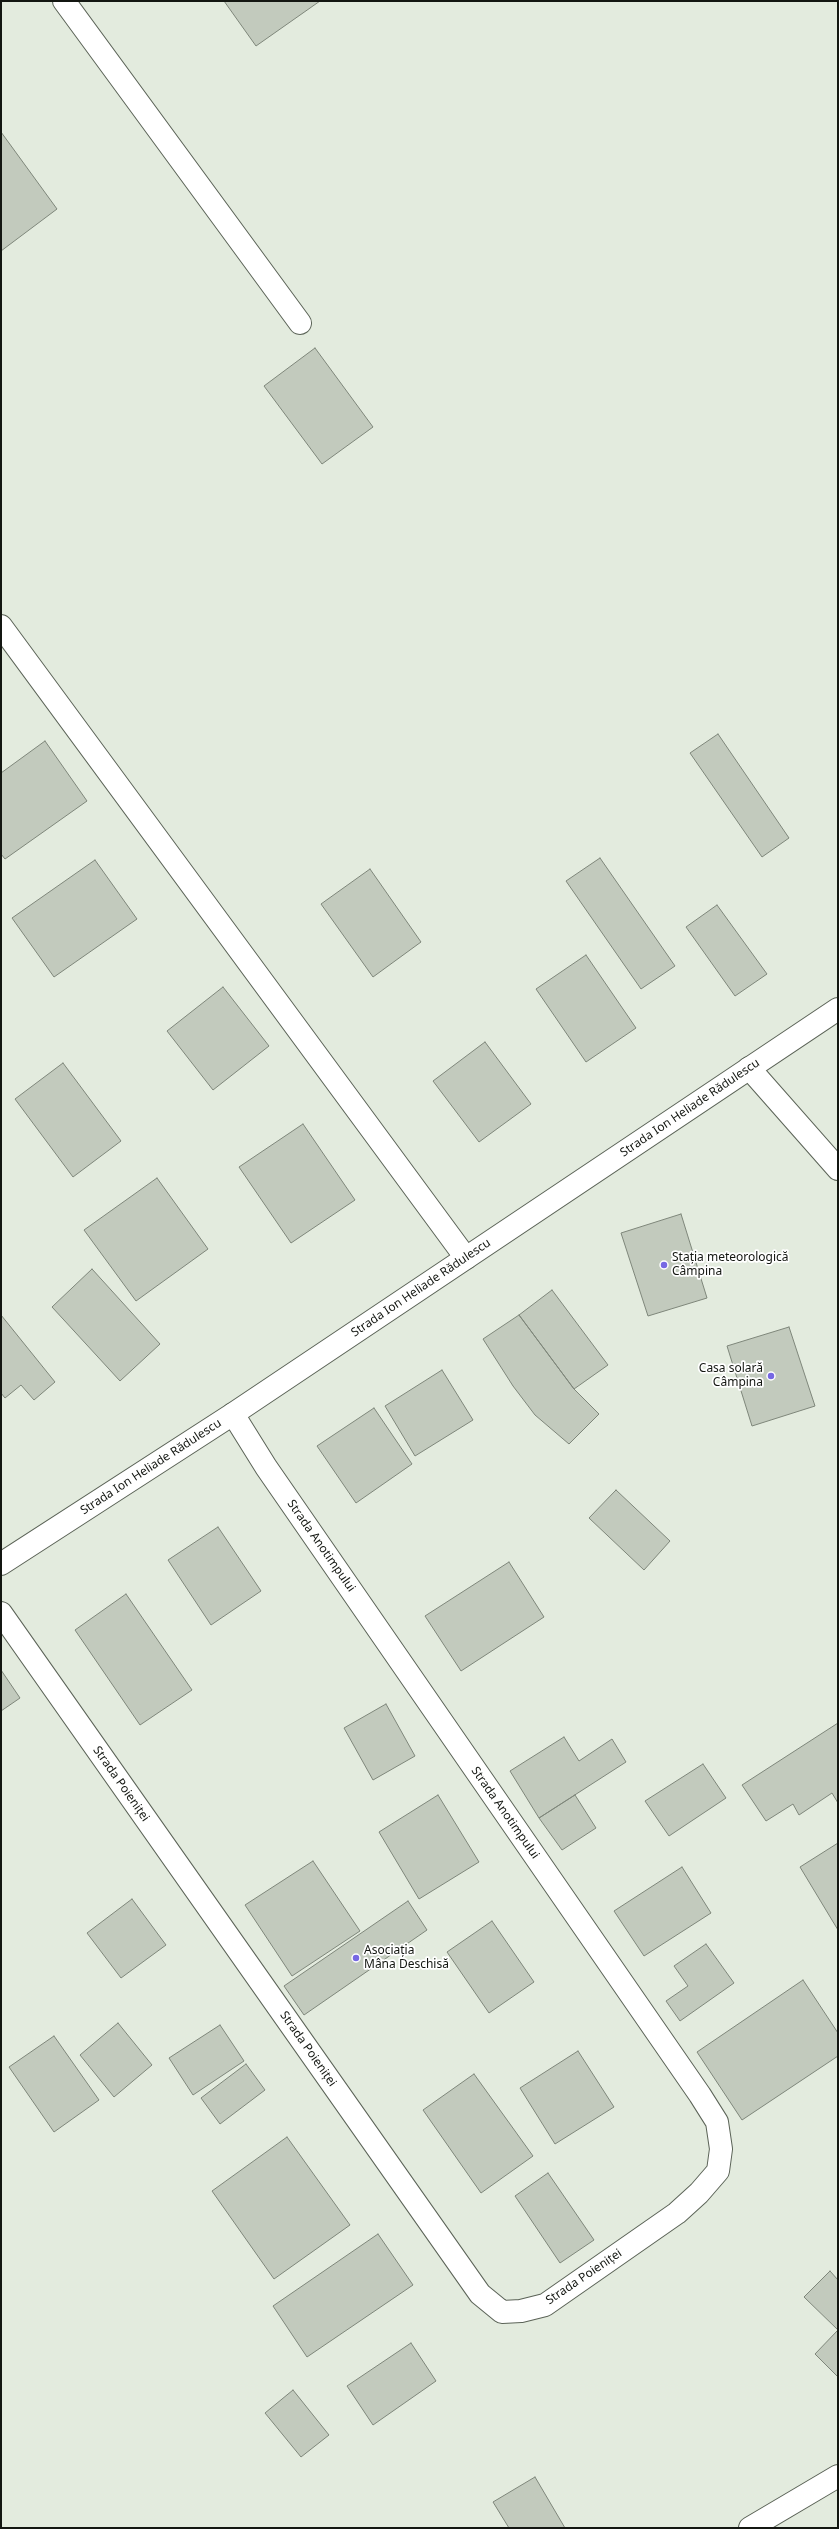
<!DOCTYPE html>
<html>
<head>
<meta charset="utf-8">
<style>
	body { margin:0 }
	#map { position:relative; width:839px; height:2529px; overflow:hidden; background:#e3ebde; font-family:"Noto Sans",sans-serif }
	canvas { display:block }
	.frame { position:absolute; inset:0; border:2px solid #131611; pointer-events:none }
</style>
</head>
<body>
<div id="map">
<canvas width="839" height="2529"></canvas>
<div class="frame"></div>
</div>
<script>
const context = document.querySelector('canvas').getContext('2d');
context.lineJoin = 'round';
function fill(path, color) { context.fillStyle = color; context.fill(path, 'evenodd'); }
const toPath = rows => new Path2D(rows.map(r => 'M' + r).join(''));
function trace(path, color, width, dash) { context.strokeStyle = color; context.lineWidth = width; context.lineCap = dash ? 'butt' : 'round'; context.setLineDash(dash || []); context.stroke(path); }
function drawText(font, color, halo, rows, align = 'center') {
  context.font = font + ' "Noto Sans",sans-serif'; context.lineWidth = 3.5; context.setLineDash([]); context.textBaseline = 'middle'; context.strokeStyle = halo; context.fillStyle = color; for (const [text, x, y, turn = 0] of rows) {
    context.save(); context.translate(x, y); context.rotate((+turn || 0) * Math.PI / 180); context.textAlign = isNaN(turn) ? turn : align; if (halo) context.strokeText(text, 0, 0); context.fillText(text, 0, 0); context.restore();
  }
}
const building = toPath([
	[224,1,320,1,256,46,224,1],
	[1,132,57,209,1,251,1,132],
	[315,348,373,427,322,464,264,386,315,348],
	[718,734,789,838,762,857,690,753,718,734],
	[45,741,87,801,5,859,1,854,1,773,45,741],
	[600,858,675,966,641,989,566,881,600,858],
	[95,860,137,919,54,977,12,918,95,860],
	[370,869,421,942,373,977,321,904,370,869],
	[717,905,767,974,735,996,686,927,717,905],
	[586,955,636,1028,586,1062,536,989,586,955],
	[223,987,269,1046,213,1090,167,1031,223,987],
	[485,1042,531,1104,479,1142,433,1081,485,1042],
	[63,1063,121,1141,73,1177,15,1099,63,1063],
	[303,1124,355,1200,291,1243,239,1167,303,1124],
	[157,1178,208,1249,136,1301,84,1230,157,1178],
	[681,1214,707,1298,648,1316,621,1233,681,1214],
	[92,1269,160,1344,120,1381,52,1307,92,1269],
	[552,1290,608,1365,574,1389,519,1315,552,1290],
	[1,1315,55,1382,34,1400,21,1385,5,1398,1,1393,1,1315],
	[519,1315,574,1389,599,1414,569,1444,535,1415,513,1386,483,1339,519,1315],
	[789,1327,815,1406,752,1426,727,1346,789,1327],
	[442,1370,473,1420,415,1456,385,1406,442,1370],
	[374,1408,412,1464,356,1503,317,1446,374,1408],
	[616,1490,670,1541,644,1570,589,1518,616,1490],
	[218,1527,261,1591,211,1625,168,1560,218,1527],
	[509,1562,544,1617,461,1671,425,1616,509,1562],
	[126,1594,192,1690,140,1725,75,1630,126,1594],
	[1,1670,20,1698,1,1711,1,1670],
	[386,1704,415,1756,373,1780,344,1728,386,1704],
	[838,1723,838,1803,832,1793,799,1815,793,1804,766,1821,742,1785,838,1723],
	[564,1737,579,1761,612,1739,626,1762,539,1818,510,1771,564,1737],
	[703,1764,726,1798,669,1836,645,1801,703,1764],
	[438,1795,479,1862,419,1899,379,1832,438,1795],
	[575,1795,596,1828,562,1850,539,1818,575,1795],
	[838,1843,838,1930,800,1867,838,1843],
	[313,1861,360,1931,292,1976,245,1905,313,1861],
	[682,1867,711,1913,644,1956,614,1911,682,1867],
	[132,1899,166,1945,121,1978,87,1933,132,1899],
	[408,1901,427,1930,304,2015,284,1986,408,1901],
	[492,1921,534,1982,489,2013,447,1952,492,1921],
	[706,1944,734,1983,680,2021,666,2001,688,1986,674,1966,706,1944],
	[803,1980,838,2033,838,2056,742,2120,697,2052,803,1980],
	[118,2023,152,2065,114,2097,80,2055,118,2023],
	[220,2025,244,2061,193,2095,169,2058,220,2025],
	[54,2036,99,2100,54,2132,9,2067,54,2036],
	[578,2051,614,2107,555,2144,520,2088,578,2051],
	[246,2064,265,2090,220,2124,201,2098,246,2064],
	[474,2074,533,2156,481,2193,423,2110,474,2074],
	[287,2137,350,2225,274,2279,212,2191,287,2137],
	[548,2173,594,2240,560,2263,515,2196,548,2173],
	[378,2234,413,2285,307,2357,273,2306,378,2234],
	[830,2271,838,2280,838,2330,804,2297,830,2271],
	[838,2330,838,2377,815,2354,838,2330],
	[411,2343,436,2381,373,2425,347,2386,411,2343],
	[293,2390,329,2435,301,2457,265,2413,293,2390],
	[535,2477,565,2528,509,2528,493,2502,535,2477]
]);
const minor = toPath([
	[64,1,300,323],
	[1,626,466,1258],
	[749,1068,838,1169],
	[1,1613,480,2294,502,2312,521,2311,545,2305,677,2213,699,2193,718,2171,721,2149,717,2122,700,2095,266,1467,233,1414],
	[750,2528,838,2476]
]);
const tertiary = toPath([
	[1,1564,233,1414,838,1009]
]);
const markers = [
	[664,1265,4,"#7668e3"],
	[771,1376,4,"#7668e3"],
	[356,1958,4,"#7668e3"]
];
const streetNames = [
	["Strada Ion Heliade Rădulescu",690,1108,-34],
	["Strada Ion Heliade Rădulescu",421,1288,-34],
	["Strada Ion Heliade Rădulescu",151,1467,-33],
	["Strada Anotimpului",321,1546,55],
	["Strada Poieniței",121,1784,55],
	["Strada Anotimpului",505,1813,55],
	["Strada Poieniței",308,2049,55],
	["Strada Poieniței",584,2277,-34]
];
const poiNames = [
	["Stația meteorologică",672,1258],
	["Câmpina",672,1272],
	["Casa solară",763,1369,"right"],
	["Câmpina",763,1383,"right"],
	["Asociația",364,1951],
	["Mâna Deschisă",364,1965]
];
fill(building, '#c2cabd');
trace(building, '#7e867a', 1);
trace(minor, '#5b6357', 24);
trace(tertiary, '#5b6357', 24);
trace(minor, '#fff', 22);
trace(tertiary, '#fff', 22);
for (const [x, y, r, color] of markers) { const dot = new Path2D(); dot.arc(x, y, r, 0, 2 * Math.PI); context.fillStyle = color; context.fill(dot); trace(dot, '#fff', 1.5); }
drawText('12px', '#131611', '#fff', streetNames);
drawText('12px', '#131611', '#fff', poiNames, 'left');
</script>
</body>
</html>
